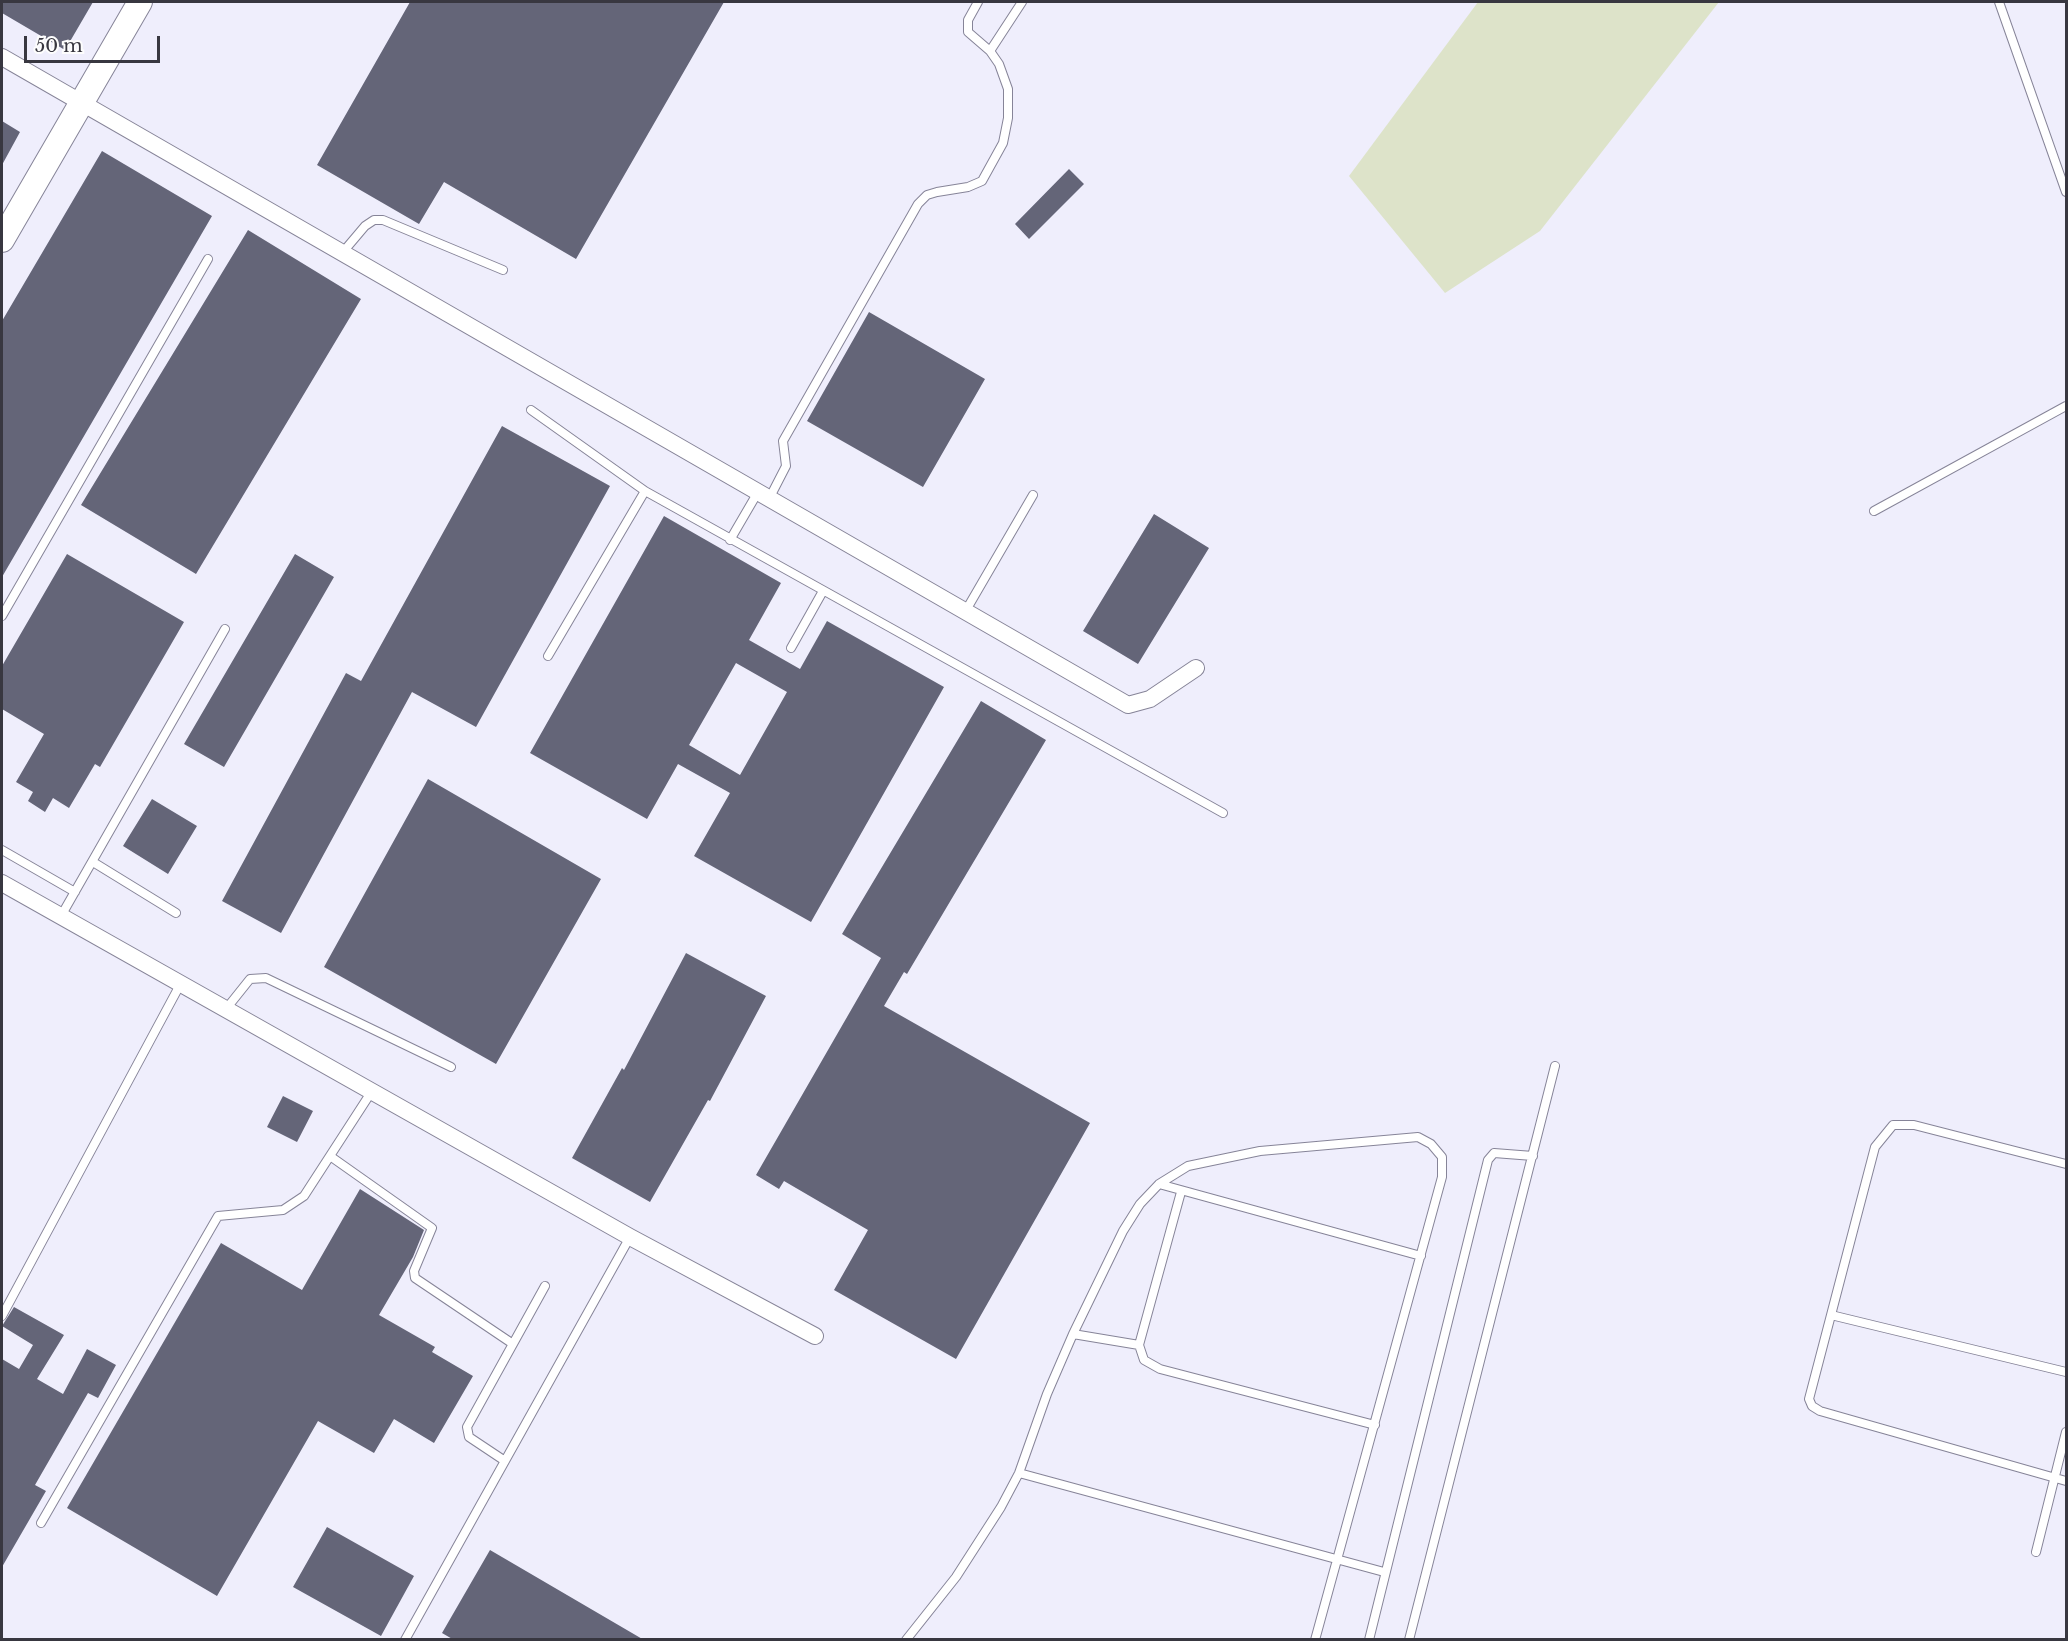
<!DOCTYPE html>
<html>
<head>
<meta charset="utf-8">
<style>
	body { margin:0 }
	#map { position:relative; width:2068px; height:1641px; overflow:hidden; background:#efeefc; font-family:"Libre Baskerville",serif }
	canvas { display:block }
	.frame { position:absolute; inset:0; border:3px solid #383740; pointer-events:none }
	.scale { position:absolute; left:24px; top:36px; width:136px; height:27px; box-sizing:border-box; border:3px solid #383740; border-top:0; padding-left:8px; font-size:18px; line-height:21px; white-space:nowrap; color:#383740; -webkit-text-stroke:4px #fdfdfd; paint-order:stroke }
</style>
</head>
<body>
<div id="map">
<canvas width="2068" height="1641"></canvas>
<div class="frame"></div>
<div class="scale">50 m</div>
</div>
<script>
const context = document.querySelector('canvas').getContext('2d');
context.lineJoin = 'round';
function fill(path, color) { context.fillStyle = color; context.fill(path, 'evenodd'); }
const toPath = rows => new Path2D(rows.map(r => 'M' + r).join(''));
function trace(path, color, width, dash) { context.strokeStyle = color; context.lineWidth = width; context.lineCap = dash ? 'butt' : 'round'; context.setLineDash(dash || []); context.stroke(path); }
const green = toPath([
	[1478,2,1719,2,1540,231,1445,293,1349,176]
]);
const building = toPath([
	[2,2,93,2,65,50,2,13],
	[410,2,724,2,576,259,444,182,419,224,317,165],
	[2,121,20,132,2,165],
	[102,151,212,216,2,577,2,321],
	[1069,169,1084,184,1029,239,1015,224],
	[248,230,361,299,196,574,81,505],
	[869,312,985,379,923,487,807,421],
	[502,426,610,486,476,727,412,692,281,933,222,901,346,673,361,681],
	[1154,514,1209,548,1138,664,1083,631],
	[664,516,781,583,749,640,800,669,827,621,944,687,811,922,694,856,730,793,678,764,647,819,530,753],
	[736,663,787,692,740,775,689,745],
	[67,554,184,622,100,767,95,764,69,808,53,798,45,812,28,801,33,792,16,782,44,734,2,709,2,666],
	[295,554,334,577,224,767,184,744],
	[981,701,1046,740,907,974,904,972,884,1006,1090,1123,956,1359,834,1290,868,1230,784,1181,779,1189,756,1175,881,958,842,934],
	[428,779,601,879,496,1064,324,967],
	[152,799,197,826,168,874,123,846],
	[686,953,766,996,710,1101,708,1100,650,1202,572,1158,622,1068,624,1070],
	[283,1096,313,1111,297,1142,267,1127],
	[360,1189,424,1230,413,1257,379,1315,435,1347,432,1352,473,1376,434,1443,394,1419,374,1453,318,1421,217,1596,67,1508,221,1243,302,1290],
	[14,1307,64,1335,37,1379,63,1394,87,1349,116,1365,98,1398,88,1393,35,1485,46,1491,2,1567,2,1359,19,1369,33,1345,2,1326],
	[327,1527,414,1576,381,1636,293,1587],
	[490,1550,644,1640,454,1640,442,1633]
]);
const lane = toPath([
	[1999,2,2066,192],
	[990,51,1022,2],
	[343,252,365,226,374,220,383,220,503,270],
	[531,410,645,491,1223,813],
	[769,499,786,466,783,441,918,204,927,195,937,192,968,187,982,181,1003,143,1008,118,1008,89,999,64,990,51,968,32,968,20,978,2],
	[1874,511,2066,406],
	[730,540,758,492],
	[965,612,1033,495],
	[2,616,208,259],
	[791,648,823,591],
	[548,656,645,491],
	[2,850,75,892],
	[93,862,176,913],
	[61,916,225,629],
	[226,1009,250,979,266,978,451,1067],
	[330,1156,432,1228,414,1271,415,1278,513,1344],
	[2066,1164,1914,1125,1893,1125,1875,1147,1809,1399,1812,1406,1820,1411,2066,1481],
	[1159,1184,1421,1256],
	[1181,1192,1139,1345,1144,1360,1160,1369,1375,1425],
	[1831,1315,2066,1372],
	[2,1316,181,983],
	[1073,1334,1139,1345],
	[505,1461,469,1437,467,1427,545,1286],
	[1019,1473,1384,1572],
	[41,1523,218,1216,283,1210,304,1196,372,1091],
	[2036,1552,2066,1432],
	[405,1640,630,1237],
	[906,1640,956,1577,1001,1507,1019,1473,1047,1394,1073,1334,1123,1231,1140,1204,1159,1184,1188,1166,1260,1151,1418,1137,1431,1144,1442,1157,1442,1177,1315,1640],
	[1369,1640,1488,1160,1494,1153,1533,1156],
	[1409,1640,1555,1066]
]);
const street = toPath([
	[2,57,1128,705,1150,699,1196,668],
	[2,883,630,1237,815,1336]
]);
const secondary = toPath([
	[2,240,140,2]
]);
fill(green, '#dde3c9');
fill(building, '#646578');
trace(lane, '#868498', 10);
trace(street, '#868498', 18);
trace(secondary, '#868498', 26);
trace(lane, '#fff', 8);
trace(street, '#fff', 16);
trace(secondary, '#fff', 24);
</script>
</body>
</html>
